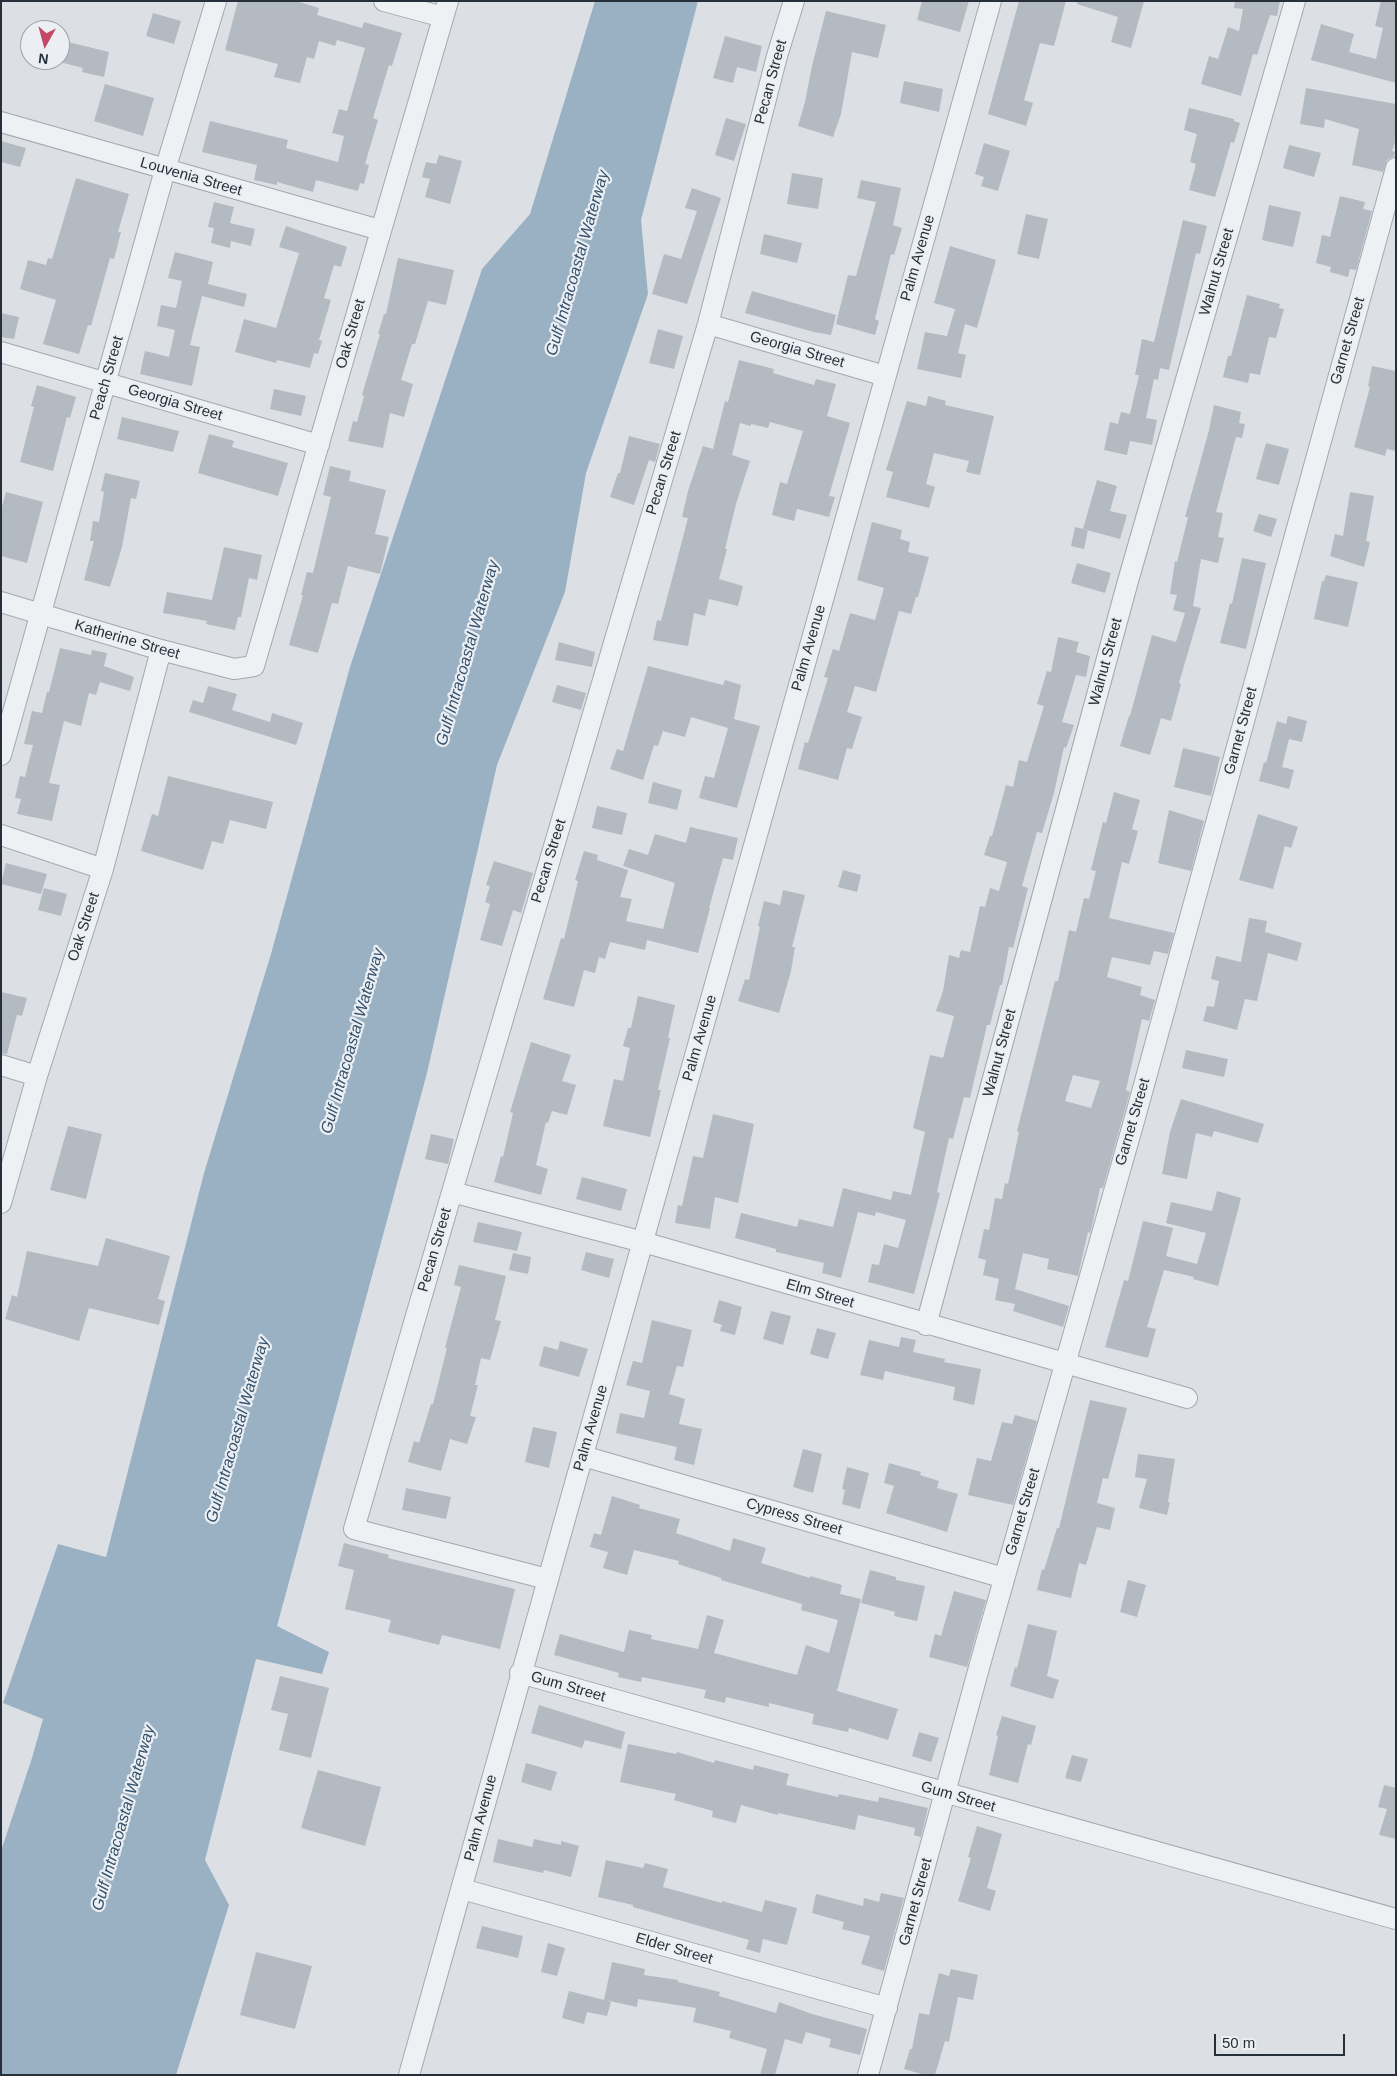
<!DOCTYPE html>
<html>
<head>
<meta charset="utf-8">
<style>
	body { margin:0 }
	#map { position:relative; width:1397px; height:2076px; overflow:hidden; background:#dce0e5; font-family:Helvetica,sans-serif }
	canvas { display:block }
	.frame { position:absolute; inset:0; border:2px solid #27303a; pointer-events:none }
	.north { position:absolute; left:20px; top:20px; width:50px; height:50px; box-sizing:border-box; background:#ebeff3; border:1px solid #9da3a9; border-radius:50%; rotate:187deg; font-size:14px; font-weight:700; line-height:20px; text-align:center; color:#27303a }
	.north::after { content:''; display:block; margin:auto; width:18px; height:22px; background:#c34865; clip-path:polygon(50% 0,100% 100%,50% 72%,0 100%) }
	.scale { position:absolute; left:1214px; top:2034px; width:131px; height:22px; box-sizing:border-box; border:2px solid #27303a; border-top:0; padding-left:6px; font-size:15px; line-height:18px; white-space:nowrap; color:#27303a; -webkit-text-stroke:4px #ebeff3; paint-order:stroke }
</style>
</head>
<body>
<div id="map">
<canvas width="1397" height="2076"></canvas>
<div class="frame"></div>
<div class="north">N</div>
<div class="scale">50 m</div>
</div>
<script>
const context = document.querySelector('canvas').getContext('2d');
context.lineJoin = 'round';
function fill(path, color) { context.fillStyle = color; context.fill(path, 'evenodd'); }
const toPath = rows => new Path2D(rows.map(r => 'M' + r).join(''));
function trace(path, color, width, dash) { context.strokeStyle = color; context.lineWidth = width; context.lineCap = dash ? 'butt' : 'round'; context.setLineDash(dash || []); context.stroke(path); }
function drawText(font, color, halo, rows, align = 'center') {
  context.font = font + ' Helvetica,sans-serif'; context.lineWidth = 4.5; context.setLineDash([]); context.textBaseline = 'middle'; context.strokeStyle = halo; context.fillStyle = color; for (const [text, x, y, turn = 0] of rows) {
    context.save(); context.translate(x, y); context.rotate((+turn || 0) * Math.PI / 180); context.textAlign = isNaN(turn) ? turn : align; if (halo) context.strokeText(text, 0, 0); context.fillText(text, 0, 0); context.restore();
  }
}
const water = toPath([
	[595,1,698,1,641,220,648,294,586,473,565,592,497,765,427,1073,277,1626,329,1652,322,1674,256,1659,205,1860,229,1905,176,2075,1,2075,1,1851,32,1758,43,1719,3,1703,58,1544,106,1557,204,1173,271,954,350,667,482,269,530,214]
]);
const building = toPath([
	[238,1,296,1,319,8,317,15,362,28,364,22,402,33,392,66,389,65,373,118,378,120,365,164,369,165,364,184,360,183,358,191,316,180,313,192,277,182,277,185,254,180,257,165,202,152,210,121,288,140,286,148,338,162,344,136,332,133,339,109,347,111,365,48,337,40,335,46,319,41,314,59,307,57,300,83,274,77,278,64,225,50],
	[922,1,969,1,960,32,917,20],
	[1019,1,1066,1,1054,46,1040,43,1024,100,1033,103,1026,126,988,114],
	[1077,1,1144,1,1131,48,1111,42,1118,17,1077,4],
	[1235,1,1280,1,1277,16,1270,15,1257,55,1253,54,1241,96,1201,84,1209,56,1218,59,1228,27,1239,31,1243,9,1234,8],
	[1381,1,1396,1,1396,83,1311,60,1321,24,1354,34,1349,52,1376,59,1383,28,1375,26],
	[826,11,886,25,878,58,852,52,841,114,833,137,798,126,805,102,812,66],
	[153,13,181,21,174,44,146,36],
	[725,36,762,46,756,72,737,67,733,83,713,78],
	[60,40,109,52,104,77,82,72,83,68,60,62],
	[904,81,943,89,939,112,900,103],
	[105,84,154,98,143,136,94,121],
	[1306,88,1396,104,1396,139,1392,151,1395,152,1394,156,1387,160,1383,172,1352,165,1359,129,1325,119,1324,128,1300,124],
	[1189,108,1234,119,1234,121,1240,123,1234,143,1231,142,1215,197,1189,190,1196,164,1190,162,1197,134,1184,130],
	[726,118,746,124,734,161,715,155],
	[1,141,26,148,20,167,1,162],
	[984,143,1010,151,998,191,981,186,984,177,975,174],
	[1289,145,1321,153,1314,177,1283,168],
	[439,155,462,161,450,204,425,197,430,179,422,177,426,162,436,164],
	[792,173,823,178,818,209,787,204],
	[76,178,129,194,118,232,121,232,114,259,110,258,91,326,88,325,79,354,43,344,56,300,20,289,28,260,46,265,48,258,52,259],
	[861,180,901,188,893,225,902,228,894,255,891,254,875,319,879,321,875,335,836,324,848,275,856,276,876,202,857,198],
	[692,188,721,198,687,304,652,294,664,254,681,259,697,211,685,208],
	[1340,196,1365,202,1363,209,1372,211,1356,270,1350,269,1348,277,1330,272,1331,267,1316,263,1322,235,1330,237],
	[214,202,234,207,230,223,255,229,251,246,231,241,230,248,211,243,214,228,208,227],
	[1269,205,1301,212,1293,247,1262,240],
	[1026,214,1048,219,1039,259,1017,254],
	[1183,220,1207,226,1200,254,1196,253,1169,370,1160,368,1158,380,1154,379,1146,418,1157,420,1152,445,1130,441,1127,455,1104,450,1110,422,1118,424,1121,412,1130,414,1139,375,1135,375,1142,339,1154,342],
	[286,226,347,247,341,267,334,265,324,298,331,300,319,340,322,341,318,354,314,353,310,368,277,360,276,363,235,352,244,319,276,328,299,253,279,247],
	[764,234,802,243,797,263,760,254],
	[950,246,996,260,977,328,965,324,958,353,966,355,961,378,917,369,925,332,947,336,955,309,934,303],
	[175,252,213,262,208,284,247,294,244,307,202,296,190,345,200,347,192,386,140,374,145,351,169,357,175,330,157,326,161,305,176,308,182,281,168,278],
	[398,258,454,270,446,305,428,301,415,344,412,344,401,380,413,384,404,417,390,413,383,448,348,441,353,421,357,422,364,396,362,395,380,334,378,334,384,314,386,314],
	[752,291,836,315,831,335,814,332,745,313],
	[1247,295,1280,304,1279,308,1284,309,1276,338,1269,337,1260,375,1250,373,1248,383,1223,377,1228,356,1231,356],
	[1,313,19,317,14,339,1,337],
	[658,329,683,336,674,369,649,363],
	[739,360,774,369,773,373,814,385,816,379,836,384,827,416,850,423,829,496,835,497,829,517,797,509,794,521,772,515,780,482,787,484,803,431,770,422,768,428,751,424,751,426,740,423,732,455,750,461,736,504,725,549,727,549,719,579,743,586,738,606,709,599,705,616,694,613,688,646,653,640,657,620,661,621,688,518,682,517,688,491,703,446,713,449,725,401,728,402],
	[1372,366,1396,371,1396,451,1387,449,1385,456,1354,447,1370,387,1368,386],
	[37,385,76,397,70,418,67,417,53,471,20,462,34,407,31,406],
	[274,389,306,396,301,416,270,409],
	[928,396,946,401,945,405,994,416,980,475,966,472,969,461,934,453,926,484,935,487,929,508,886,497,893,472,886,470,907,401,926,406],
	[1214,405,1241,412,1239,423,1245,424,1242,438,1236,437,1216,512,1223,513,1218,537,1224,538,1218,563,1201,559,1193,606,1201,608,1179,683,1181,684,1171,721,1161,718,1150,755,1120,746,1129,716,1130,716,1152,635,1176,642,1185,613,1173,610,1177,595,1170,594,1175,561,1177,562,1188,517,1185,517,1209,430],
	[122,417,179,431,173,452,117,439],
	[209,434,234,441,232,447,288,463,278,496,198,473],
	[629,436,660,444,655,462,649,460,634,505,610,497,618,473,620,473],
	[1266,443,1289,449,1279,485,1256,479],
	[330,466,351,471,349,481,386,490,375,534,389,537,380,574,348,566,338,604,332,603,318,653,289,645,303,595,301,595,307,572,313,573,331,497,323,495],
	[105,473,140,481,136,499,131,498,122,547,110,587,84,580,94,541,90,541,93,521,99,522,104,492,101,491],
	[1097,480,1117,486,1110,511,1127,515,1120,539,1083,529],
	[6,492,43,502,27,563,1,556,1,510],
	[1350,492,1374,496,1366,541,1370,542,1364,567,1330,556,1335,534,1343,536],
	[1259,514,1277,519,1271,537,1253,531],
	[872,522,902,530,900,539,910,542,908,552,929,557,918,597,916,597,911,614,899,611,876,692,855,686,847,712,862,717,852,749,847,748,838,780,798,769,805,742,808,743,828,678,824,677,833,649,839,651,850,613,875,620,884,588,857,580],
	[1075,527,1088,530,1084,549,1071,546],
	[224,547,262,555,257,580,249,578,241,617,238,617,235,630,206,624,207,621,163,613,167,592,212,600],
	[1242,558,1266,563,1246,649,1220,643,1230,603,1232,604],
	[1077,563,1111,573,1105,593,1071,583],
	[1326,575,1358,582,1348,627,1314,619,1322,581,1324,581],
	[1058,637,1079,642,1076,652,1090,656,1086,677,1076,675,1062,722,1074,725,1066,748,1064,747,1054,793,1042,833,1037,832,1022,886,1028,888,1013,948,1009,947,1002,985,1000,985,990,1025,987,1025,970,1098,964,1097,953,1139,949,1138,937,1192,940,1193,914,1294,868,1282,872,1264,879,1265,884,1244,898,1248,906,1220,876,1212,875,1216,858,1212,841,1278,822,1273,824,1263,776,1252,776,1249,735,1238,741,1213,797,1227,799,1219,833,1227,843,1188,891,1200,893,1191,911,1195,925,1132,913,1128,930,1055,943,1058,954,1016,936,1011,943,991,949,955,959,958,961,950,970,952,980,906,985,907,990,888,999,891,1007,862,984,855,990,836,992,836,1006,785,1013,787,1019,760,1027,762,1044,706,1037,704,1047,671,1051,672],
	[559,642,595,652,592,667,555,660],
	[60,648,91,655,92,650,107,653,104,666,134,677,130,691,100,682,96,695,89,693,81,726,64,721,49,783,60,785,52,821,17,814,21,799,15,798,20,776,25,777,33,745,24,744,32,711,42,713,47,692,49,692],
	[648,666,723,685,725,680,741,685,734,719,760,726,737,808,699,798,705,776,714,778,728,728,691,717,685,737,663,731,658,746,654,745,643,780,610,769,617,749,623,751],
	[557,685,586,693,581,710,552,702],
	[208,686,237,694,232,710,270,722,272,713,303,723,296,745,189,712,193,700,203,703],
	[1288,716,1307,721,1302,742,1289,739,1282,767,1294,770,1289,789,1259,781,1264,762,1266,763,1277,721,1286,724],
	[1183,748,1220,757,1211,796,1174,787],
	[168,776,273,802,266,829,230,820,223,844,212,841,203,870,141,851,152,814,158,816],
	[653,782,682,790,677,810,648,803],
	[1114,792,1140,800,1132,829,1138,831,1129,864,1122,862,1109,918,1174,933,1168,954,1154,951,1150,965,1112,957,1107,977,1142,987,1140,995,1155,1000,1149,1021,1142,1019,1126,1090,1130,1092,1103,1188,1100,1188,1092,1226,1090,1233,1088,1232,1078,1276,1047,1269,1049,1259,1023,1253,1015,1289,1069,1306,1063,1327,1013,1311,1015,1304,995,1300,999,1279,983,1275,986,1260,978,1258,984,1229,989,1230,995,1198,1002,1199,1005,1183,1008,1184,1019,1132,1017,1131,1055,981,1058,981,1069,930,1076,932,1084,898,1089,899,1096,871,1091,870,1103,822,1106,823],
	[1073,1075,1100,1081,1091,1108,1065,1101],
	[597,806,627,813,622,835,592,828],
	[1169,810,1204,821,1191,871,1158,863],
	[1258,814,1298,827,1291,848,1285,846,1273,889,1239,880],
	[690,827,738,838,733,860,723,858,709,908,710,908,698,953,647,940,645,950,610,942,605,959,599,957,595,973,584,970,574,1007,543,999,561,938,564,939,578,881,575,880,584,851,598,855,597,860,628,870,620,897,632,899,626,921,663,929,675,883,623,866,629,849,648,855,655,834,686,843],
	[494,861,533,873,521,913,513,910,502,946,480,940,490,904,485,902,490,886,486,885],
	[6,863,47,874,41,894,1,884],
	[843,870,861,875,857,892,838,887],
	[44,888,67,894,61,916,38,910],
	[783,890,805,895,792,947,795,947,791,971,779,1013,738,1001,745,979,749,980,760,927,758,926,764,901,780,905],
	[1249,918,1267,921,1265,932,1302,943,1297,961,1268,953,1257,1001,1245,999,1237,1030,1203,1021,1207,1006,1214,1007,1219,981,1211,979,1216,956,1241,962],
	[1,992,27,998,22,1016,17,1015,7,1054,1,1053],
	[638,996,675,1005,668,1038,670,1038,658,1090,661,1090,650,1137,603,1126,614,1079,623,1081,630,1048,623,1046,628,1028,631,1028],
	[531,1042,571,1055,562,1081,576,1085,567,1115,552,1111,548,1123,546,1122,536,1165,548,1169,541,1195,494,1182,501,1156,503,1157,513,1113,510,1112],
	[1186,1050,1228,1059,1224,1077,1182,1068],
	[1181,1099,1264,1124,1258,1143,1214,1131,1212,1137,1196,1133,1187,1179,1162,1174,1170,1132],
	[713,1114,754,1124,738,1203,715,1197,710,1229,675,1223,678,1205,682,1206,693,1156,703,1158],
	[68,1126,102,1134,86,1199,50,1190],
	[431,1134,454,1139,448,1164,425,1159],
	[582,1177,627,1189,621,1211,576,1199],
	[1217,1191,1241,1198,1218,1286,1193,1279,1194,1277,1164,1270,1147,1327,1156,1329,1148,1358,1105,1347,1124,1280,1128,1281,1143,1221,1173,1228,1166,1256,1197,1264,1206,1233,1166,1223,1171,1202,1212,1211],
	[478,1222,522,1232,517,1251,473,1242],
	[106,1238,170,1256,158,1299,165,1301,159,1325,89,1308,79,1341,5,1319,12,1295,17,1297,27,1251,98,1266],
	[586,1252,614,1259,609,1278,581,1270],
	[513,1253,531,1257,528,1274,509,1270],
	[459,1265,506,1276,495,1320,501,1321,490,1360,481,1358,475,1385,478,1385,470,1416,476,1417,467,1444,450,1439,441,1471,408,1462,414,1441,419,1443,431,1404,433,1404,447,1348,445,1348,461,1287,454,1285],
	[719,1300,742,1307,735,1335,720,1331,722,1325,713,1322],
	[771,1311,791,1316,783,1345,763,1339],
	[652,1320,692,1330,683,1367,677,1366,669,1394,685,1399,679,1424,702,1429,694,1465,674,1460,677,1447,616,1433,620,1413,644,1418,650,1391,626,1385,633,1361,642,1363],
	[817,1328,836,1333,828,1359,810,1354],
	[901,1337,916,1340,913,1352,945,1359,944,1362,981,1369,974,1405,953,1400,955,1387,885,1371,883,1380,860,1375,869,1340,899,1347],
	[560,1341,588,1349,579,1377,539,1366,544,1346,558,1350],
	[1090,1400,1127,1408,1108,1479,1103,1478,1097,1503,1115,1508,1110,1530,1097,1527,1086,1565,1079,1563,1071,1598,1037,1590,1042,1569,1044,1570,1057,1528,1059,1528],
	[1015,1415,1037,1421,1013,1505,968,1495,977,1458,991,1461,1002,1422,1012,1424],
	[533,1427,557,1432,549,1468,525,1462],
	[803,1449,822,1454,813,1493,793,1487],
	[1138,1454,1175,1459,1168,1502,1170,1502,1167,1515,1139,1508,1147,1479,1135,1477],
	[889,1463,921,1472,920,1475,939,1481,937,1488,958,1494,947,1532,886,1513,894,1486,884,1483],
	[847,1467,869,1473,860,1509,842,1504,845,1490,842,1489],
	[406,1488,451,1497,446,1519,402,1510],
	[612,1496,640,1505,639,1508,680,1519,676,1533,730,1551,733,1538,766,1548,761,1563,810,1578,810,1576,842,1585,840,1594,861,1599,837,1691,898,1709,888,1740,849,1728,848,1732,812,1724,814,1714,769,1703,769,1707,726,1697,725,1703,704,1698,706,1690,642,1677,641,1682,618,1677,619,1673,554,1655,560,1634,624,1652,629,1630,652,1635,651,1639,698,1649,707,1615,724,1620,714,1653,797,1675,806,1645,829,1653,838,1620,801,1610,802,1604,721,1580,721,1578,678,1564,679,1561,634,1550,627,1575,603,1568,608,1552,590,1547,594,1533,601,1535],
	[344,1543,389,1555,388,1558,515,1589,500,1649,442,1635,439,1645,388,1632,391,1620,345,1609,354,1570,338,1566],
	[870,1570,896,1577,896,1580,925,1586,917,1621,894,1616,895,1612,861,1603],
	[1128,1580,1146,1585,1137,1617,1120,1612],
	[954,1591,986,1600,967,1667,929,1657,935,1634,941,1636],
	[1028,1624,1057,1631,1047,1676,1059,1680,1053,1699,1010,1686,1015,1667,1017,1668],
	[280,1676,329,1688,311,1758,279,1750,288,1714,271,1710],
	[539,1705,625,1732,621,1749,585,1740,582,1748,531,1733],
	[1002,1716,1036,1726,1031,1745,1028,1744,1018,1783,989,1775,998,1736,996,1735],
	[919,1732,939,1738,931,1762,912,1756],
	[628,1744,676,1754,677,1752,714,1763,715,1760,753,1770,754,1765,789,1774,786,1785,838,1797,839,1794,878,1802,879,1797,928,1808,921,1837,914,1835,915,1828,858,1815,855,1830,778,1813,778,1815,741,1805,736,1823,712,1817,713,1811,674,1800,676,1794,620,1782],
	[1072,1755,1088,1759,1081,1782,1065,1778],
	[526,1763,557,1772,551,1791,521,1782],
	[318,1770,381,1787,365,1846,301,1828],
	[1384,1785,1396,1788,1396,1839,1379,1835,1387,1809,1378,1807],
	[977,1826,1002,1834,987,1888,996,1891,990,1911,958,1901,971,1858,968,1857],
	[498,1839,532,1847,534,1839,561,1845,561,1841,579,1846,571,1877,544,1870,543,1873,493,1862],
	[606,1860,643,1868,645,1863,668,1869,663,1887,722,1903,722,1901,762,1912,765,1900,797,1908,787,1945,763,1939,760,1953,746,1949,749,1940,633,1907,633,1905,598,1897],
	[881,1893,904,1898,884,1971,861,1964,870,1936,842,1929,844,1922,812,1913,816,1894,863,1906,864,1898,879,1902],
	[482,1926,523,1936,518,1958,476,1948],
	[548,1943,565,1948,557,1976,541,1972],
	[256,1952,312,1966,295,2029,240,2015],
	[612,1962,645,1969,644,1975,678,1980,678,1982,720,1992,719,1996,776,2013,779,2002,812,2014,867,2029,860,2055,829,2047,831,2039,806,2032,802,2044,785,2039,775,2075,760,2075,767,2049,729,2038,731,2031,693,2022,696,2008,638,1999,637,2007,605,2000,611,2002,607,2016,587,2012,584,2024,562,2018,569,1991,604,2000],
	[951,1969,978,1975,973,2000,958,1997,949,2042,945,2041,935,2075,925,2075,904,2069,910,2049,912,2049,919,2013,929,2015,939,1973,949,1976]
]);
const minor = toPath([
	[384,1,443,17],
	[1,122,380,230],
	[708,324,885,376],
	[1,352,319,445],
	[1,602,161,650,234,669,254,666,448,1],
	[1,755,165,170,216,1],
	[1,835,103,869],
	[1,1065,37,1076],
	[452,1192,643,1242,1187,1398],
	[1,1203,37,1076,103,869,161,650],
	[926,1325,1128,581,1295,1],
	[583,1456,1004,1578],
	[547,1579,354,1529,452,1192,708,324,777,56,794,1],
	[520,1673,1396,1919],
	[462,1889,887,2008],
	[409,2075,991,1],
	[868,2075,980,1664,1136,1114,1396,168]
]);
const streetNames = [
	["Pecan Street",771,82,-75],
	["Louvenia Street",191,177,16],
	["Palm Avenue",918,258,-74],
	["Walnut Street",1217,272,-74],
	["Oak Street",351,334,-74],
	["Garnet Street",1348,341,-74],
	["Georgia Street",797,350,16],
	["Peach Street",107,378,-74],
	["Georgia Street",175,403,16],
	["Pecan Street",664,473,-73],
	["Katherine Street",127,640,16],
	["Palm Avenue",809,648,-74],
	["Walnut Street",1106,662,-75],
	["Garnet Street",1241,731,-75],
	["Pecan Street",549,861,-73],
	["Oak Street",84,927,-72],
	["Palm Avenue",700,1038,-74],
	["Walnut Street",1000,1053,-75],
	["Garnet Street",1133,1122,-74],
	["Pecan Street",435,1250,-74],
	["Elm Street",820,1294,16],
	["Palm Avenue",591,1428,-74],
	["Garnet Street",1023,1512,-74],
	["Cypress Street",794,1517,16],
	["Gum Street",568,1687,16],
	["Gum Street",958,1797,16],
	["Palm Avenue",481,1818,-75],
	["Garnet Street",916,1902,-75],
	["Elder Street",674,1949,16]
];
const waterNames = [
	["Gulf Intracoastal Waterway",578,263,-74],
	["Gulf Intracoastal Waterway",468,653,-74],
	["Gulf Intracoastal Waterway",353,1041,-74],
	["Gulf Intracoastal Waterway",238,1430,-74],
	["Gulf Intracoastal Waterway",124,1818,-74]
];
fill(water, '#99b1c3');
fill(building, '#b4bac1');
trace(minor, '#a2a8ae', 22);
trace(minor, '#eef1f4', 20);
drawText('15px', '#27303a', '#ebeff3', streetNames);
drawText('italic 16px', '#34516b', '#ebeff3', waterNames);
</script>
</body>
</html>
